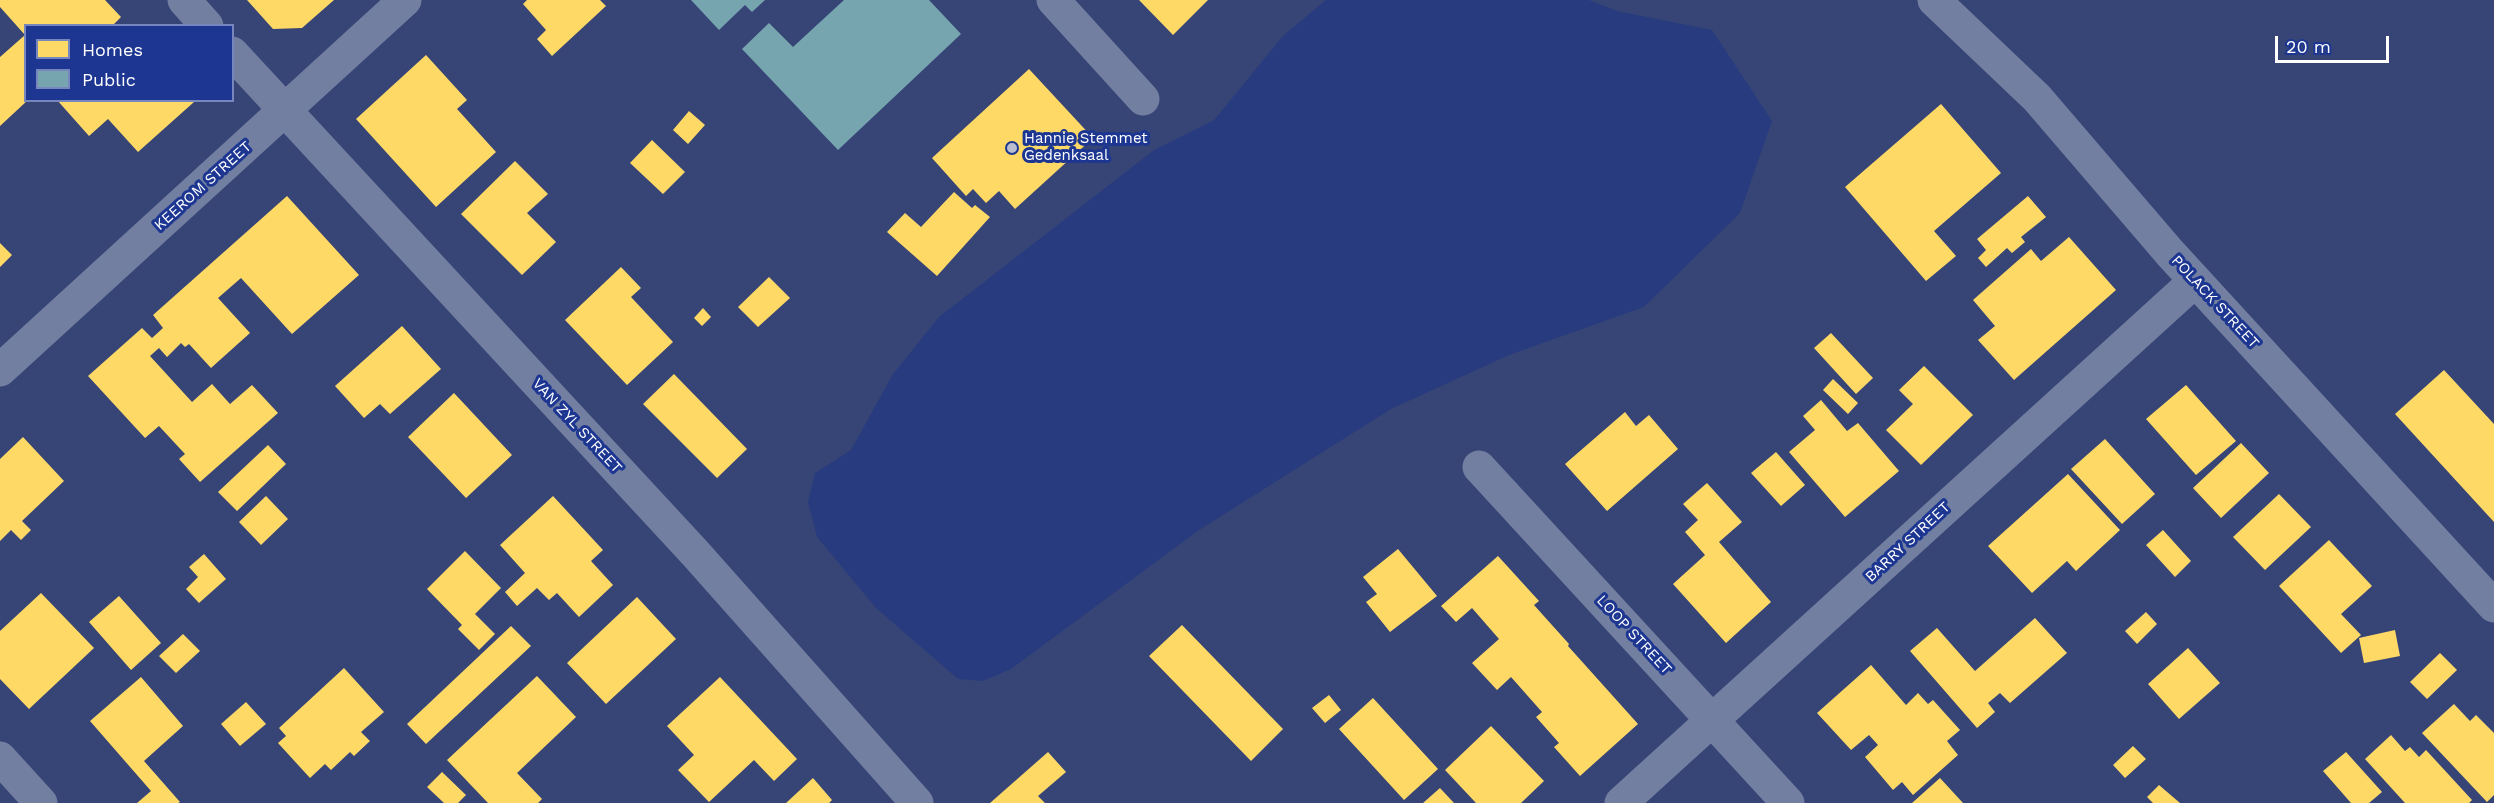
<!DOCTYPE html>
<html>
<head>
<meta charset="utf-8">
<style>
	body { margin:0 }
	#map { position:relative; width:2494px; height:803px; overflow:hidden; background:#374576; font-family:"Work Sans",sans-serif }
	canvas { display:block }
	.legend { position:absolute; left:24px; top:24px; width:210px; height:78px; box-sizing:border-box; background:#1c3691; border:2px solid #7786bd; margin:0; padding:8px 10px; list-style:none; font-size:18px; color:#fff }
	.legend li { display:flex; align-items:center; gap:12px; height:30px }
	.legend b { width:30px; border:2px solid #7786bd }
	.scale { position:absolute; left:2275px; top:36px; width:114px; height:27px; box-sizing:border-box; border:3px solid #fff; border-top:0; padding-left:8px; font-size:18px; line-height:21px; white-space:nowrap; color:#fff; -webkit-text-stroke:4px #1c3691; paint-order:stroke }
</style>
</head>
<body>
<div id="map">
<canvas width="2494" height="803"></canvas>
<ul class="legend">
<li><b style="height:16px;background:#ffd966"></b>Homes</li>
<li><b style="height:16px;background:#76a5af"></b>Public</li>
</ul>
<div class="scale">20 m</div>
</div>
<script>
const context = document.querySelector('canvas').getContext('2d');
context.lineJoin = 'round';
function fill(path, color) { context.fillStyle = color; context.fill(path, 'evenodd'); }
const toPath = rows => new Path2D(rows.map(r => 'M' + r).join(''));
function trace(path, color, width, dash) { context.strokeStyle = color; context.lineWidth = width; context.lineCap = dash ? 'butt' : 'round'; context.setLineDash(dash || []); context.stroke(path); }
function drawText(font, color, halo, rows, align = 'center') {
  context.font = font + ' "Work Sans",sans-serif'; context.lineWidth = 6; context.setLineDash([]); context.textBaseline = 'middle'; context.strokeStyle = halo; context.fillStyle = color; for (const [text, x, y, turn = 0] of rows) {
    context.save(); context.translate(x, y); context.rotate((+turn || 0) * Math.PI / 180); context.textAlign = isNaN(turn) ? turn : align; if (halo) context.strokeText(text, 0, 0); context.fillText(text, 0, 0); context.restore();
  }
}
const water = toPath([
	[1326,0,1589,0,1617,11,1712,30,1772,121,1740,213,1644,307,1509,355,1391,409,1199,530,1011,669,983,681,958,679,876,608,817,537,808,502,815,473,851,450,893,374,939,317,1154,150,1214,120,1283,36]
]);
const homes = toPath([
	[0,0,105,0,121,17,112,26,26,26,26,100,28,100,0,126,0,57,25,35,0,7],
	[247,0,334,0,302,28,273,29],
	[527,0,600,0,606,6,552,56,537,39,546,30,523,4],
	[1139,0,1208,0,1173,35],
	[426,55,467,100,457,109,496,152,436,207,356,119],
	[1029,69,1093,138,1015,209,999,191,986,203,973,189,966,196,932,158],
	[57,100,193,100,194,102,138,152,108,119,89,136],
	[1941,104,2001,173,1934,231,1956,256,1926,281,1845,187],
	[689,111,705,125,688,144,673,130],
	[652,140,685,172,663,194,630,163],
	[515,161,548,194,527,213,556,242,522,275,461,214],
	[954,192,972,208,975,205,990,217,937,276,887,232,905,213,921,227],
	[287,196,359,275,292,334,241,278,218,298,250,333,211,368,189,344,185,347,181,343,167,357,159,348,150,356,192,402,212,384,230,404,252,385,278,413,200,482,179,459,185,454,159,426,145,438,88,376,142,328,152,338,163,328,153,315],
	[2028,196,2046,217,2021,237,2025,242,2012,253,2007,248,1986,267,1978,258,1986,250,1977,239],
	[2069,237,2116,290,2014,380,1978,340,1995,326,1973,300,2031,249,2041,261],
	[0,243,12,255,0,267],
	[621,267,641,288,631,297,673,342,627,385,565,320],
	[769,277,790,298,758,327,738,307],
	[703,308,711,317,702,326,694,318],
	[402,326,441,369,390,414,380,404,364,418,335,386],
	[1831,333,1873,378,1856,394,1814,348],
	[1924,366,1973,415,1921,465,1886,430,1913,404,1899,390],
	[2444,370,2494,424,2494,522,2395,414],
	[674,374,747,449,717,478,643,404],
	[1833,379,1858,403,1848,414,1823,390],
	[2186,385,2236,441,2196,475,2146,419],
	[454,393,512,455,466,498,408,437],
	[1821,400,1847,431,1858,423,1899,471,1845,517,1789,452,1815,430,1803,416],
	[1625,412,1636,426,1649,415,1678,449,1607,511,1565,464],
	[23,437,64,481,22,521,31,530,21,540,11,530,0,541,0,459],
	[2105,439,2155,494,2122,524,2071,469],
	[2241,443,2269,473,2221,518,2193,488],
	[268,445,286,464,237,511,218,492],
	[1776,452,1805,485,1781,506,1751,473],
	[2068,474,2120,530,2076,571,2067,561,2032,593,1988,546],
	[1707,483,1742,522,1719,542,1771,602,1726,643,1673,584,1705,555,1685,532,1698,520,1683,504],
	[2279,494,2311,527,2265,570,2233,537],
	[266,496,288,519,261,545,239,522],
	[553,496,603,550,591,561,613,585,579,617,557,593,549,600,537,588,517,606,505,592,525,573,500,545],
	[2163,530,2191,561,2175,577,2146,545],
	[2329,540,2372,586,2341,614,2361,635,2341,653,2279,586],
	[1398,549,1437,596,1390,632,1366,602,1377,594,1363,577],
	[465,551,501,588,475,614,495,634,479,650,458,629,462,625,427,589],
	[204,554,226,579,199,603,186,589,198,577,189,567],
	[1498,556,1539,601,1534,605,1569,644,1568,646,1638,724,1580,776,1554,747,1559,743,1536,717,1542,712,1511,677,1497,690,1472,663,1499,639,1472,608,1456,622,1441,606],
	[41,593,94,648,29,709,0,679,0,631],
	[119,596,161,643,131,670,89,622],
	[637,597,676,639,606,704,567,663],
	[2146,612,2157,624,2137,644,2125,631],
	[2035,618,2067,653,2010,703,2000,693,1988,703,1995,712,1977,728,1910,651,1937,628,1975,671],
	[1182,625,1283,729,1251,761,1149,656],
	[511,626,531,646,426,744,407,724],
	[2395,630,2400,656,2364,663,2359,638],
	[183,634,200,651,176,673,159,656],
	[2188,648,2220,683,2179,719,2148,684],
	[2440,653,2457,670,2427,699,2410,682],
	[1871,665,1906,705,1918,693,1928,704,1933,700,1960,730,1947,741,1958,755,1913,795,1902,782,1893,790,1865,757,1878,745,1869,735,1851,750,1817,713],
	[344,668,384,712,361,732,370,741,354,756,350,752,331,770,325,764,310,778,278,743,286,736,279,728],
	[537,676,576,717,517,773,542,799,538,803,488,803,447,760],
	[141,677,183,726,144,761,180,802,178,803,137,803,151,791,90,721],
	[720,677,797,759,774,781,754,760,709,802,678,770,694,755,667,726],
	[1329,695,1341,710,1325,723,1312,708],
	[1373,698,1438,769,1404,800,1339,729],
	[246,702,266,724,240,746,221,724],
	[2454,704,2470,721,2476,715,2494,733,2494,795,2487,802,2422,733],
	[1491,726,1544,781,1521,803,1476,803,1445,770],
	[2391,735,2405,751,2410,747,2419,757,2426,750,2472,800,2469,803,2405,803,2365,759],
	[2133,746,2146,759,2125,778,2113,765],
	[1048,752,1066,772,1038,796,1045,803,990,803],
	[2346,752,2382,792,2369,803,2351,803,2323,771],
	[442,772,466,795,458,803,444,803,427,787],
	[813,778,832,800,829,803,786,803],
	[1940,778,1963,803,1912,803],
	[2159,785,2180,803,2153,803,2147,797],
	[1440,788,1454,803,1423,803]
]);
const public = toPath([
	[691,0,765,0,752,12,745,5,719,30],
	[844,0,929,0,961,34,838,150,742,49,769,23,793,47]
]);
const minor = toPath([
	[184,0,207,26],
	[1053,0,1143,99],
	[1934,0,2037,98,2170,253,2494,606],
	[232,53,695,553,917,803],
	[0,370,405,0],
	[1479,467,1788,803],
	[0,758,41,803],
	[1621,803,2195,281]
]);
const markers = [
	[1012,148,6,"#b9becf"]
];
const poiNames = [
	["Hannie Stemmet",1024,139],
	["Gedenksaal",1024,156]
];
const streetNames = [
	["KEEROM STREET",203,186,-42],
	["POLACK STREET",2215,302,47],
	["VAN ZYL STREET",577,426,47],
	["BARRY STREET",1908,542,-43],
	["LOOP STREET",1634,635,47]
];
fill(water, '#283b7e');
fill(homes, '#ffd966');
fill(public, '#76a5af');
trace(minor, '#737fa1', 33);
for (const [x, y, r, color] of markers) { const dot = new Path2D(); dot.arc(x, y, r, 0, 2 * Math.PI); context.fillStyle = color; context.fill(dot); trace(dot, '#1c3691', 2); }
drawText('15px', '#fff', '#1c3691', poiNames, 'left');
drawText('15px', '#fff', '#1c3691', streetNames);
</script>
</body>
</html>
